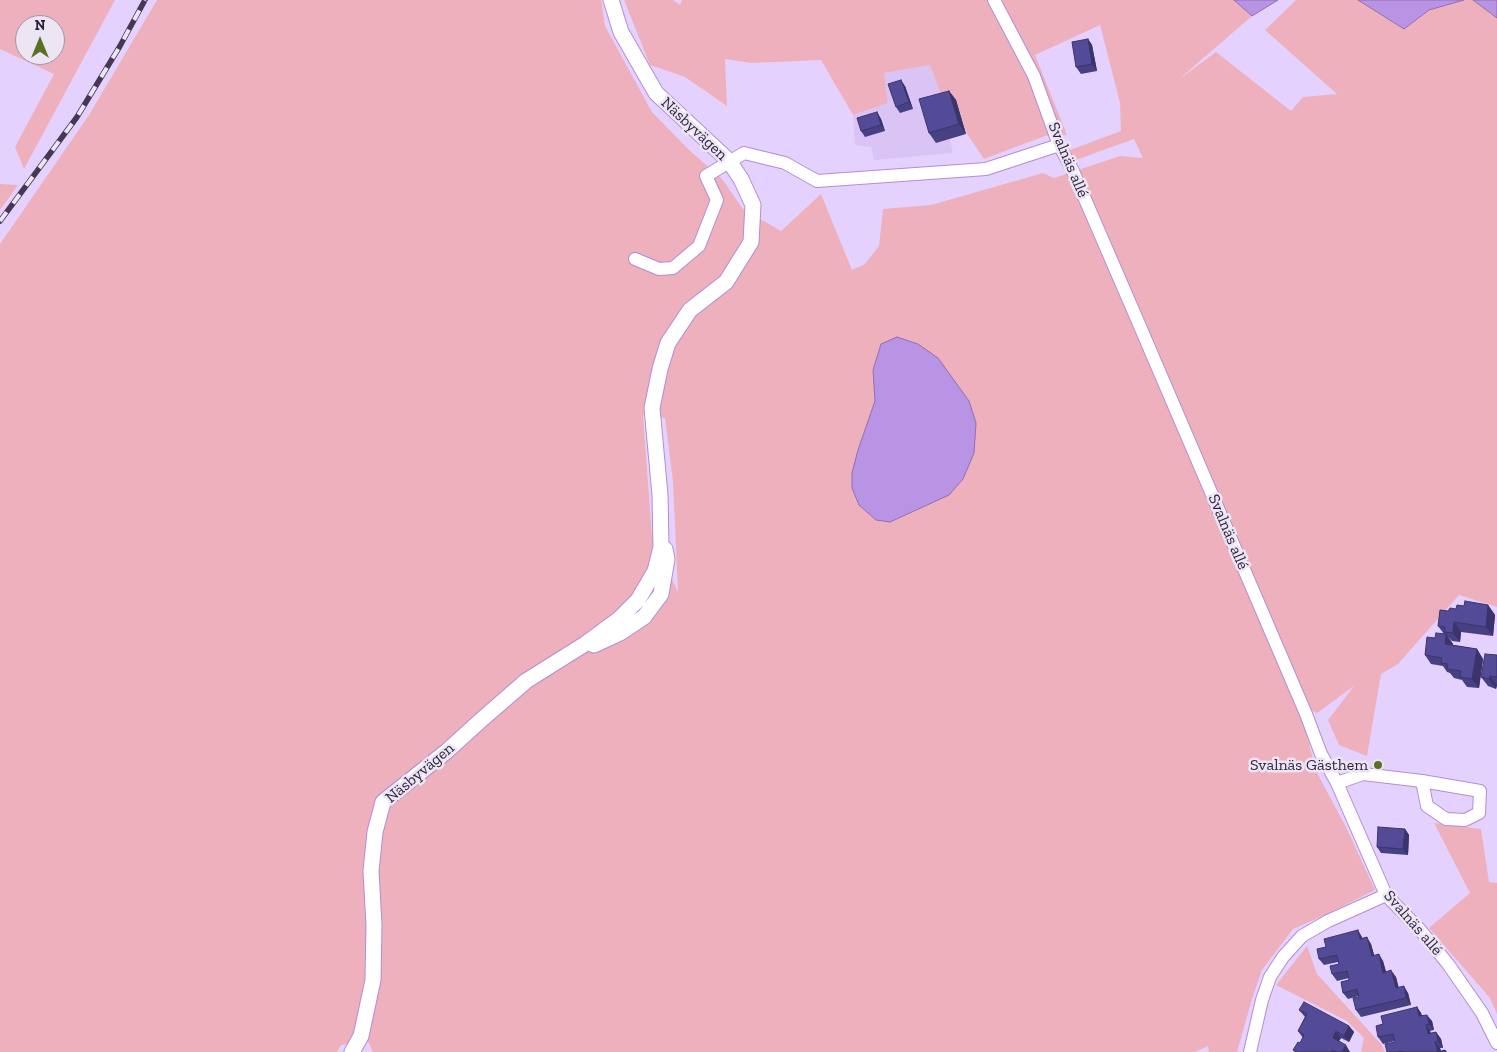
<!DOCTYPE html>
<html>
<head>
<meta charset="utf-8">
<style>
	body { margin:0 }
	#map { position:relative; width:1497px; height:1052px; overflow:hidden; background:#e5d1fe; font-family:"Zilla Slab",serif }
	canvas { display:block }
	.north { position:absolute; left:15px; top:15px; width:50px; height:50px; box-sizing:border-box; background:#ebe5f4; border:1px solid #9f96aa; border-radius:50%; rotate:0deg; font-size:14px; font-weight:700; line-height:20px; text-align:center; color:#2d1f3b }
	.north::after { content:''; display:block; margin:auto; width:18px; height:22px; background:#587123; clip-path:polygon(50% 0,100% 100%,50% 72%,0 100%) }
</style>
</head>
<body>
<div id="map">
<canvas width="1497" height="1052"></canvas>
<div class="north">N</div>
</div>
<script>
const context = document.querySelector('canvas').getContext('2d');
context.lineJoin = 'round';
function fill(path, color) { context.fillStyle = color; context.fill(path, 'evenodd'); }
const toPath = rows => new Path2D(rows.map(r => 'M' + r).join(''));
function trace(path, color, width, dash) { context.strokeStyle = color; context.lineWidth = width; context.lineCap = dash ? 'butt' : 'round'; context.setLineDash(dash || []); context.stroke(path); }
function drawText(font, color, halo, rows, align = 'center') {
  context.font = font + ' "Zilla Slab",serif'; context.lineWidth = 5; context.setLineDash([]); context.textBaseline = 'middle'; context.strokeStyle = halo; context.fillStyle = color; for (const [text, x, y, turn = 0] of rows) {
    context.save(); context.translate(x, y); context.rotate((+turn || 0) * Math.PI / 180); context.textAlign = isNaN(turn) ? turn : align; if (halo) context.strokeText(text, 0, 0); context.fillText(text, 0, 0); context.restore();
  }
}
const built = toPath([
	[930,65,944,103,955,100,966,134,950,139,953,153,874,160,871,147,855,145,853,115,888,103,884,73]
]);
const green = toPath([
	[0,0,115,0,24,169,15,147,54,74,0,49],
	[25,25,55,25,55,55,25,55],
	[157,0,601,0,605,26,652,112,689,150,722,179,743,209,781,231,821,194,852,270,865,264,879,246,883,209,931,205,1043,173,1054,178,1120,156,1143,158,1134,139,1073,161,1070,150,1121,131,1120,103,1100,25,1035,55,1067,135,1045,136,984,159,967,134,956,100,944,103,930,65,884,73,888,103,853,115,821,60,751,63,725,59,727,106,685,77,650,65,624,0,673,0,680,5,682,0,1234,0,1252,16,1178,80,1216,52,1291,111,1303,97,1337,94,1265,30,1296,0,1358,0,1404,29,1429,10,1464,0,1473,0,1497,18,1497,607,1459,595,1398,664,1381,674,1367,756,1339,745,1328,720,1354,686,1317,713,1298,704,1317,773,1346,827,1375,890,1325,915,1293,929,1262,970,1252,999,1237,1052,1209,1052,1208,1046,1195,1052,373,1052,368,1041,341,1045,337,1052,0,1052,0,244,89,115],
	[643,415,665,418,673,482,678,592,652,537],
	[0,184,18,185,0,210],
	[1434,823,1481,829,1489,882,1497,883,1497,1014,1490,998,1429,928,1470,893],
	[1307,946,1317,974,1381,1044,1385,1052,1361,1052,1364,1038,1347,1021,1276,985]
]);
const water = toPath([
	[1234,0,1278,0,1252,16,1234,0],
	[1358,0,1464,0,1429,10,1404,29,1358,0],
	[1473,0,1497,0,1497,18,1473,0],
	[897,337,918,344,938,358,969,401,976,423,974,453,963,479,949,495,890,522,876,520,859,505,852,488,852,473,858,450,875,401,873,370,881,344,897,337]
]);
const minor = toPath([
	[994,0,1034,76,1059,145,1072,169,1139,324,1306,714,1321,754,1337,783,1386,895,1421,931,1448,964,1482,1013,1497,1043],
	[635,259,659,269,673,268,699,246,717,200,706,176,744,153,785,163,817,181,986,169,1059,145],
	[1337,783,1363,774,1422,781,1480,791,1479,813,1465,820,1446,819,1427,806,1422,781],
	[1250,1052,1262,1000,1270,977,1283,957,1302,936,1328,921,1386,895]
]);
const tertiary = toPath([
	[594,645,620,633,644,617,661,594,667,559,665,549],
	[352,1052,361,1036,373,980,374,925,371,871,375,832,383,802,447,751,480,721,526,681,585,644,619,619,638,600,655,571,661,547,660,495,652,408,660,369,668,343,690,310,726,282,751,242,753,205,741,179,729,161,656,93,621,32,611,0]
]);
const rail = toPath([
	[0,221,77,117,120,46,145,0]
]);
const wall = toPath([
	[1088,39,1092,45,1097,71,1081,74,1076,67],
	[905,86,913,109,900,113,896,107],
	[949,91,956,100,966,134,936,143,929,133],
	[877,112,881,119,885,131,865,137,861,131],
	[1488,605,1495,615,1493,636,1461,632,1460,642,1452,641,1447,636,1453,644,1453,645,1477,649,1483,659,1479,688,1467,687,1462,680,1454,678,1450,673,1447,672,1443,666,1431,664,1425,655,1435,638,1444,634,1438,626,1448,611,1464,606],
	[1497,655,1497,685,1496,689,1488,686,1481,677],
	[1405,829,1409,835,1408,855,1381,853,1377,847],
	[1362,937,1362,938,1371,944,1374,955,1383,961,1386,972,1396,977,1399,988,1408,993,1411,1005,1361,1017,1356,1010,1359,996,1348,999,1343,993,1349,980,1349,978,1337,981,1332,974,1339,964,1338,962,1324,965,1319,959],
	[1417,1007,1421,1013,1422,1016,1432,1021,1434,1030,1430,1031,1431,1033,1436,1032,1441,1039,1443,1048,1440,1048,1441,1051,1445,1050,1447,1052,1387,1052,1395,1042,1395,1041,1383,1044,1378,1037,1383,1024],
	[1299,1010,1349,1026,1354,1032,1349,1042,1341,1038,1339,1041,1350,1052,1295,1052,1293,1050,1300,1043,1303,1038,1298,1031,1305,1017]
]);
const shadedWall = toPath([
	[1088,39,1092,45,1097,71,1092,64],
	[901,80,905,86,913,109,909,102],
	[949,91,956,100,966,134,959,124],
	[877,112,881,119,885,131,881,125],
	[1488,605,1495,615,1493,636,1486,627],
	[1454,622,1461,632,1460,642,1453,633],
	[1446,634,1453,644,1451,654,1445,644],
	[1477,649,1483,659,1479,688,1472,679],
	[1490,676,1497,685,1496,689,1489,679],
	[1405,829,1409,835,1408,855,1403,849],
	[1358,930,1362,937,1364,946,1360,939],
	[1367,937,1371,944,1376,962,1372,956],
	[1379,954,1383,961,1388,979,1383,973],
	[1391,970,1396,977,1400,995,1396,988],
	[1404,986,1408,993,1411,1005,1406,998],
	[1417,1007,1421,1013,1424,1023,1419,1016],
	[1427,1015,1432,1021,1434,1030,1429,1024],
	[1426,1025,1430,1031,1433,1040,1428,1034],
	[1349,1026,1354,1032,1349,1042,1344,1036],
	[1336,1031,1341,1038,1337,1044,1333,1038],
	[1436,1032,1441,1039,1443,1048,1438,1041],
	[1435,1042,1440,1048,1441,1052,1438,1052],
	[1346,1045,1350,1052,1342,1052]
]);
const building = toPath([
	[1088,39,1092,64,1076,67,1072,42,1088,39],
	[901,80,909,102,896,107,888,84,901,80],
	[949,91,959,124,929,133,919,99,949,91],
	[877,112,881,125,861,131,857,118,877,112],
	[1465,601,1488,605,1486,627,1454,622,1453,633,1445,632,1445,627,1438,626,1440,610,1448,611,1450,608,1456,609,1457,605,1464,606,1465,601],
	[1436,633,1446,634,1445,644,1477,649,1472,679,1460,677,1461,671,1447,669,1448,664,1441,663,1442,658,1425,655,1427,637,1435,638,1436,633],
	[1485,654,1497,655,1497,677,1490,676,1489,679,1481,677,1485,654],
	[1378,827,1405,829,1403,849,1377,847,1378,827],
	[1358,930,1360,939,1367,937,1372,956,1379,954,1383,973,1391,970,1396,988,1404,986,1406,998,1356,1010,1353,998,1359,997,1357,989,1343,993,1341,982,1349,980,1347,971,1332,974,1330,966,1339,964,1337,955,1319,959,1317,949,1326,947,1324,939,1358,930],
	[1304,1002,1349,1026,1344,1036,1336,1031,1333,1038,1346,1045,1342,1052,1337,1052,1332,1050,1331,1052,1297,1052,1293,1050,1298,1042,1300,1043,1304,1035,1298,1031,1307,1014,1299,1010,1304,1002],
	[1417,1007,1419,1016,1427,1015,1429,1024,1426,1025,1428,1034,1436,1032,1438,1041,1435,1042,1438,1052,1445,1050,1446,1052,1402,1052,1402,1051,1398,1052,1387,1052,1385,1044,1395,1042,1393,1034,1378,1037,1376,1026,1383,1024,1381,1016,1417,1007]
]);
const markers = [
	[1378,765,5,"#587123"]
];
const streetNames = [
	["Näsbyvägen",694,129,43],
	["Svalnäs allé",1068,160,67],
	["Svalnäs allé",1228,532,67],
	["Näsbyvägen",420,773,-40],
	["Svalnäs allé",1413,923,49]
];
const poiNames = [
	["Svalnäs Gästhem",1368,765]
];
fill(built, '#dac4f5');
fill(green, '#efb0bd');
fill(water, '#b993e4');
trace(water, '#8f70b1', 1);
trace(minor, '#b08ed6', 14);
trace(tertiary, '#b08ed6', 17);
trace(minor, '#fff', 12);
trace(tertiary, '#fff', 15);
trace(rail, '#463755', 5.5);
trace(rail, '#ebe5f4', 4, [11]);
fill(wall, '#474083');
fill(shadedWall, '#3a346a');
fill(building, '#534b98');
trace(building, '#3a346a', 1);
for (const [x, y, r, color] of markers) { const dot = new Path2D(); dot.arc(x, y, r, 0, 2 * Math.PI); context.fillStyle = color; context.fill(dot); trace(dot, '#ebe5f4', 2); }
drawText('16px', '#2d1f3b', '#ebe5f4', streetNames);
drawText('16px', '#2d1f3b', '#ebe5f4', poiNames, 'right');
</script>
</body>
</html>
